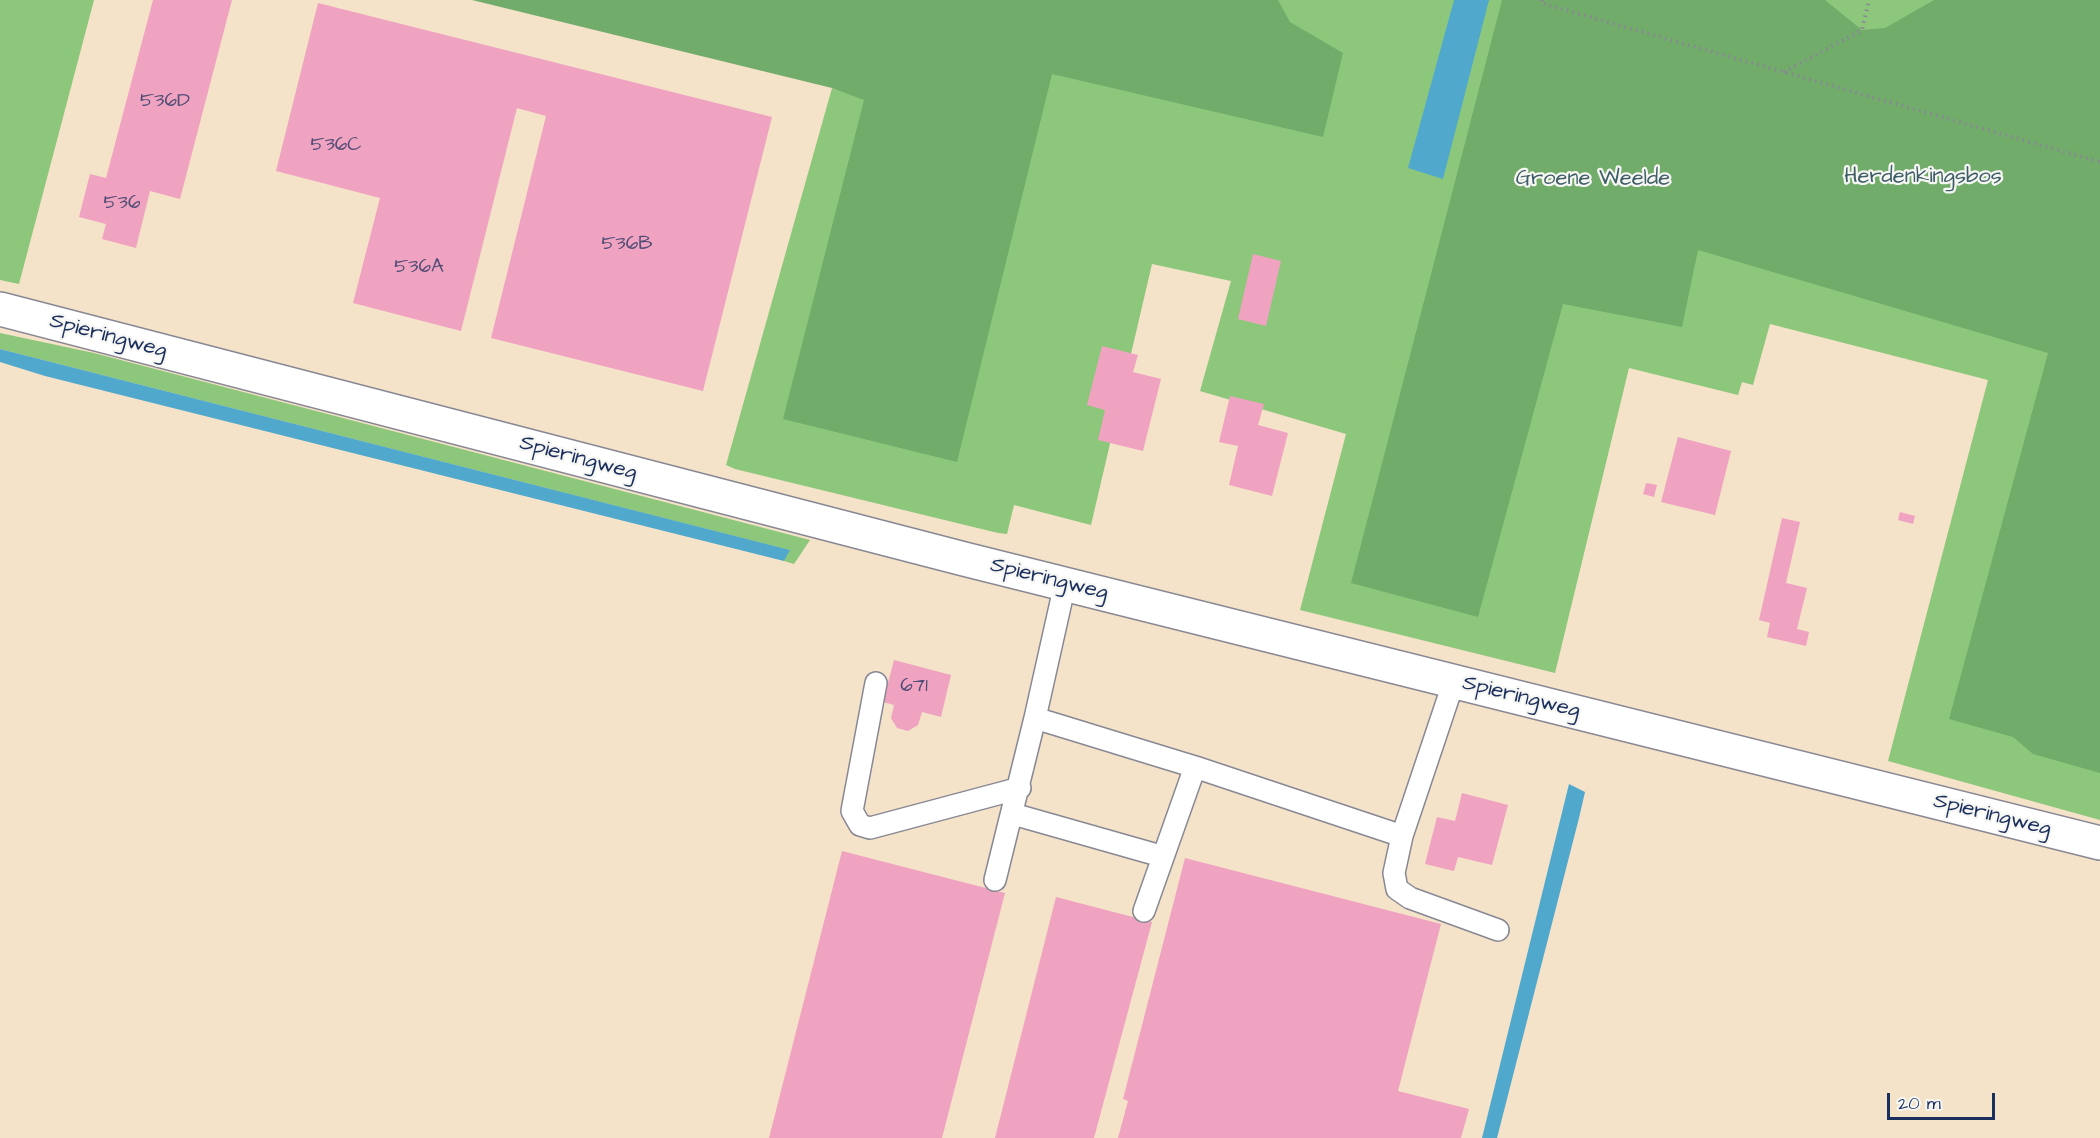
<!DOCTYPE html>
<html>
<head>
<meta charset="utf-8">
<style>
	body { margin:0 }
	#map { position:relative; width:2100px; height:1138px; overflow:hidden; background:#f4e2c9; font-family:"Architects Daughter",sans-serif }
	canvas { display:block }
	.scale { position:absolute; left:1887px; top:1093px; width:108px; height:27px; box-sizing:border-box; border:3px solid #1b2f5e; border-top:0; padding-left:8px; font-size:18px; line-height:21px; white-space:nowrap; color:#1b2f5e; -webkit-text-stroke:4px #f6f6f2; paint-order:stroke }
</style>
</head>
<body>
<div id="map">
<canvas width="2100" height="1138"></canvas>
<div class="scale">20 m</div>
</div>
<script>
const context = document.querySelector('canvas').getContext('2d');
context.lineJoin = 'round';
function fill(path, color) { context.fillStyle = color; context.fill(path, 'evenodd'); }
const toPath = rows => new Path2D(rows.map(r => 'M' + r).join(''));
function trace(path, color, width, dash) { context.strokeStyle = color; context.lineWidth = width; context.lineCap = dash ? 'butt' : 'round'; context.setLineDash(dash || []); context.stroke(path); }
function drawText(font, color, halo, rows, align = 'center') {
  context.font = font + ' "Architects Daughter",sans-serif'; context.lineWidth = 4.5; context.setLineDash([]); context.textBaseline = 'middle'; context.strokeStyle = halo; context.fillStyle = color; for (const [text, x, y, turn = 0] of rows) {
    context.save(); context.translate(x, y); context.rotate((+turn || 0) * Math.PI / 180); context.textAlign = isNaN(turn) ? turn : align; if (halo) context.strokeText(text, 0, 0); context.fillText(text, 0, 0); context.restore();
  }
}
const green = toPath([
	[0,0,94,0,19,284,0,280],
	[548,0,2100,0,2100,820,1888,761,1988,380,1770,324,1753,385,1742,382,1738,395,1629,368,1555,673,1300,610,1346,434,1200,391,1231,281,1152,264,1091,525,1014,505,1007,534,998,533,735,469,726,465,832,88,838,90,842,76],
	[0,333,94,353,810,540,794,564,784,561,789,550,0,349]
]);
const forest = toPath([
	[472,0,1278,0,1290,22,1343,53,1323,137,1052,74,957,462,783,419,864,100,832,88],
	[1502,0,1825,0,1862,30,1885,28,1934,0,2100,0,2100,773,2033,754,2013,737,1949,719,2048,353,1698,250,1682,327,1563,304,1478,617,1351,583]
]);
const water = toPath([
	[1454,0,1489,0,1443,179,1408,168],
	[0,349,790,550,784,561,45,376,0,362],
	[1569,784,1585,792,1579,818,1497,1138,1482,1138]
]);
const building = toPath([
	[153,0,232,0,180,199,150,191,136,248,102,239,106,224,79,217,90,174,106,178],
	[318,3,772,117,703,391,491,338,546,116,517,108,461,331,353,303,380,198,276,171],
	[1253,254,1281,261,1266,326,1238,319],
	[1102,346,1138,355,1133,372,1161,379,1143,451,1098,440,1105,410,1087,405],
	[1230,396,1264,404,1258,425,1288,433,1272,496,1229,485,1238,446,1219,442],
	[1678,437,1731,451,1715,515,1661,502],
	[1646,483,1657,485,1654,497,1643,494],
	[1900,512,1915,516,1913,524,1898,520],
	[1782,518,1800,522,1786,583,1807,588,1797,629,1809,632,1806,646,1767,637,1770,623,1759,620],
	[894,660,951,675,941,717,922,712,918,725,908,731,897,728,891,718,894,705,883,702],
	[1462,793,1508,805,1492,865,1458,857,1454,871,1425,864,1437,817,1455,821],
	[842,851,1005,893,942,1138,769,1138],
	[1185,858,1441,924,1398,1091,1469,1109,1461,1138,1118,1138,1128,1101,1123,1099],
	[1056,897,1152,922,1094,1138,995,1138]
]);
const path = toPath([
	[1542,0,1541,3,2100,162],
	[1784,72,1862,30,1869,0]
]);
const service = toPath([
	[1065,584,1035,718,1195,767,1402,836],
	[1454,681,1402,836,1394,873,1397,889,1410,898,1498,930],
	[876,683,852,811,860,825,870,828,1020,788],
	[1013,814,1161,856],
	[995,880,1035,718],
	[1144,911,1195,767]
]);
const tertiary = toPath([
	[0,309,964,559,2100,843]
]);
const numberNames = [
	["536D",165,102],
	["536C",336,146],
	["536",122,204],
	["536B",627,245],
	["536A",419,268],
	["671",914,687]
];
const parkNames = [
	["Herdenkingsbos",1923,177],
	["Groene Weelde",1593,179]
];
const streetNames = [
	["Spieringweg",108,337,15],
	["Spieringweg",578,459,15],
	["Spieringweg",1049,580,14],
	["Spieringweg",1521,698,14],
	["Spieringweg",1992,816,14]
];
fill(green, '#8dc77b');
fill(forest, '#72ac6b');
fill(water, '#50a8cd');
fill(building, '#efa3c0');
trace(service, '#888894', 24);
trace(tertiary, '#888894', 36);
trace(path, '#888894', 4, [1.5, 4.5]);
trace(service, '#fff', 21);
trace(tertiary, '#fff', 33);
drawText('20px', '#504c76', null, numberNames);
drawText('22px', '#3d5d67', '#f6f6f2', parkNames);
drawText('22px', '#1b2f5e', '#f6f6f2', streetNames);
</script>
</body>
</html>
